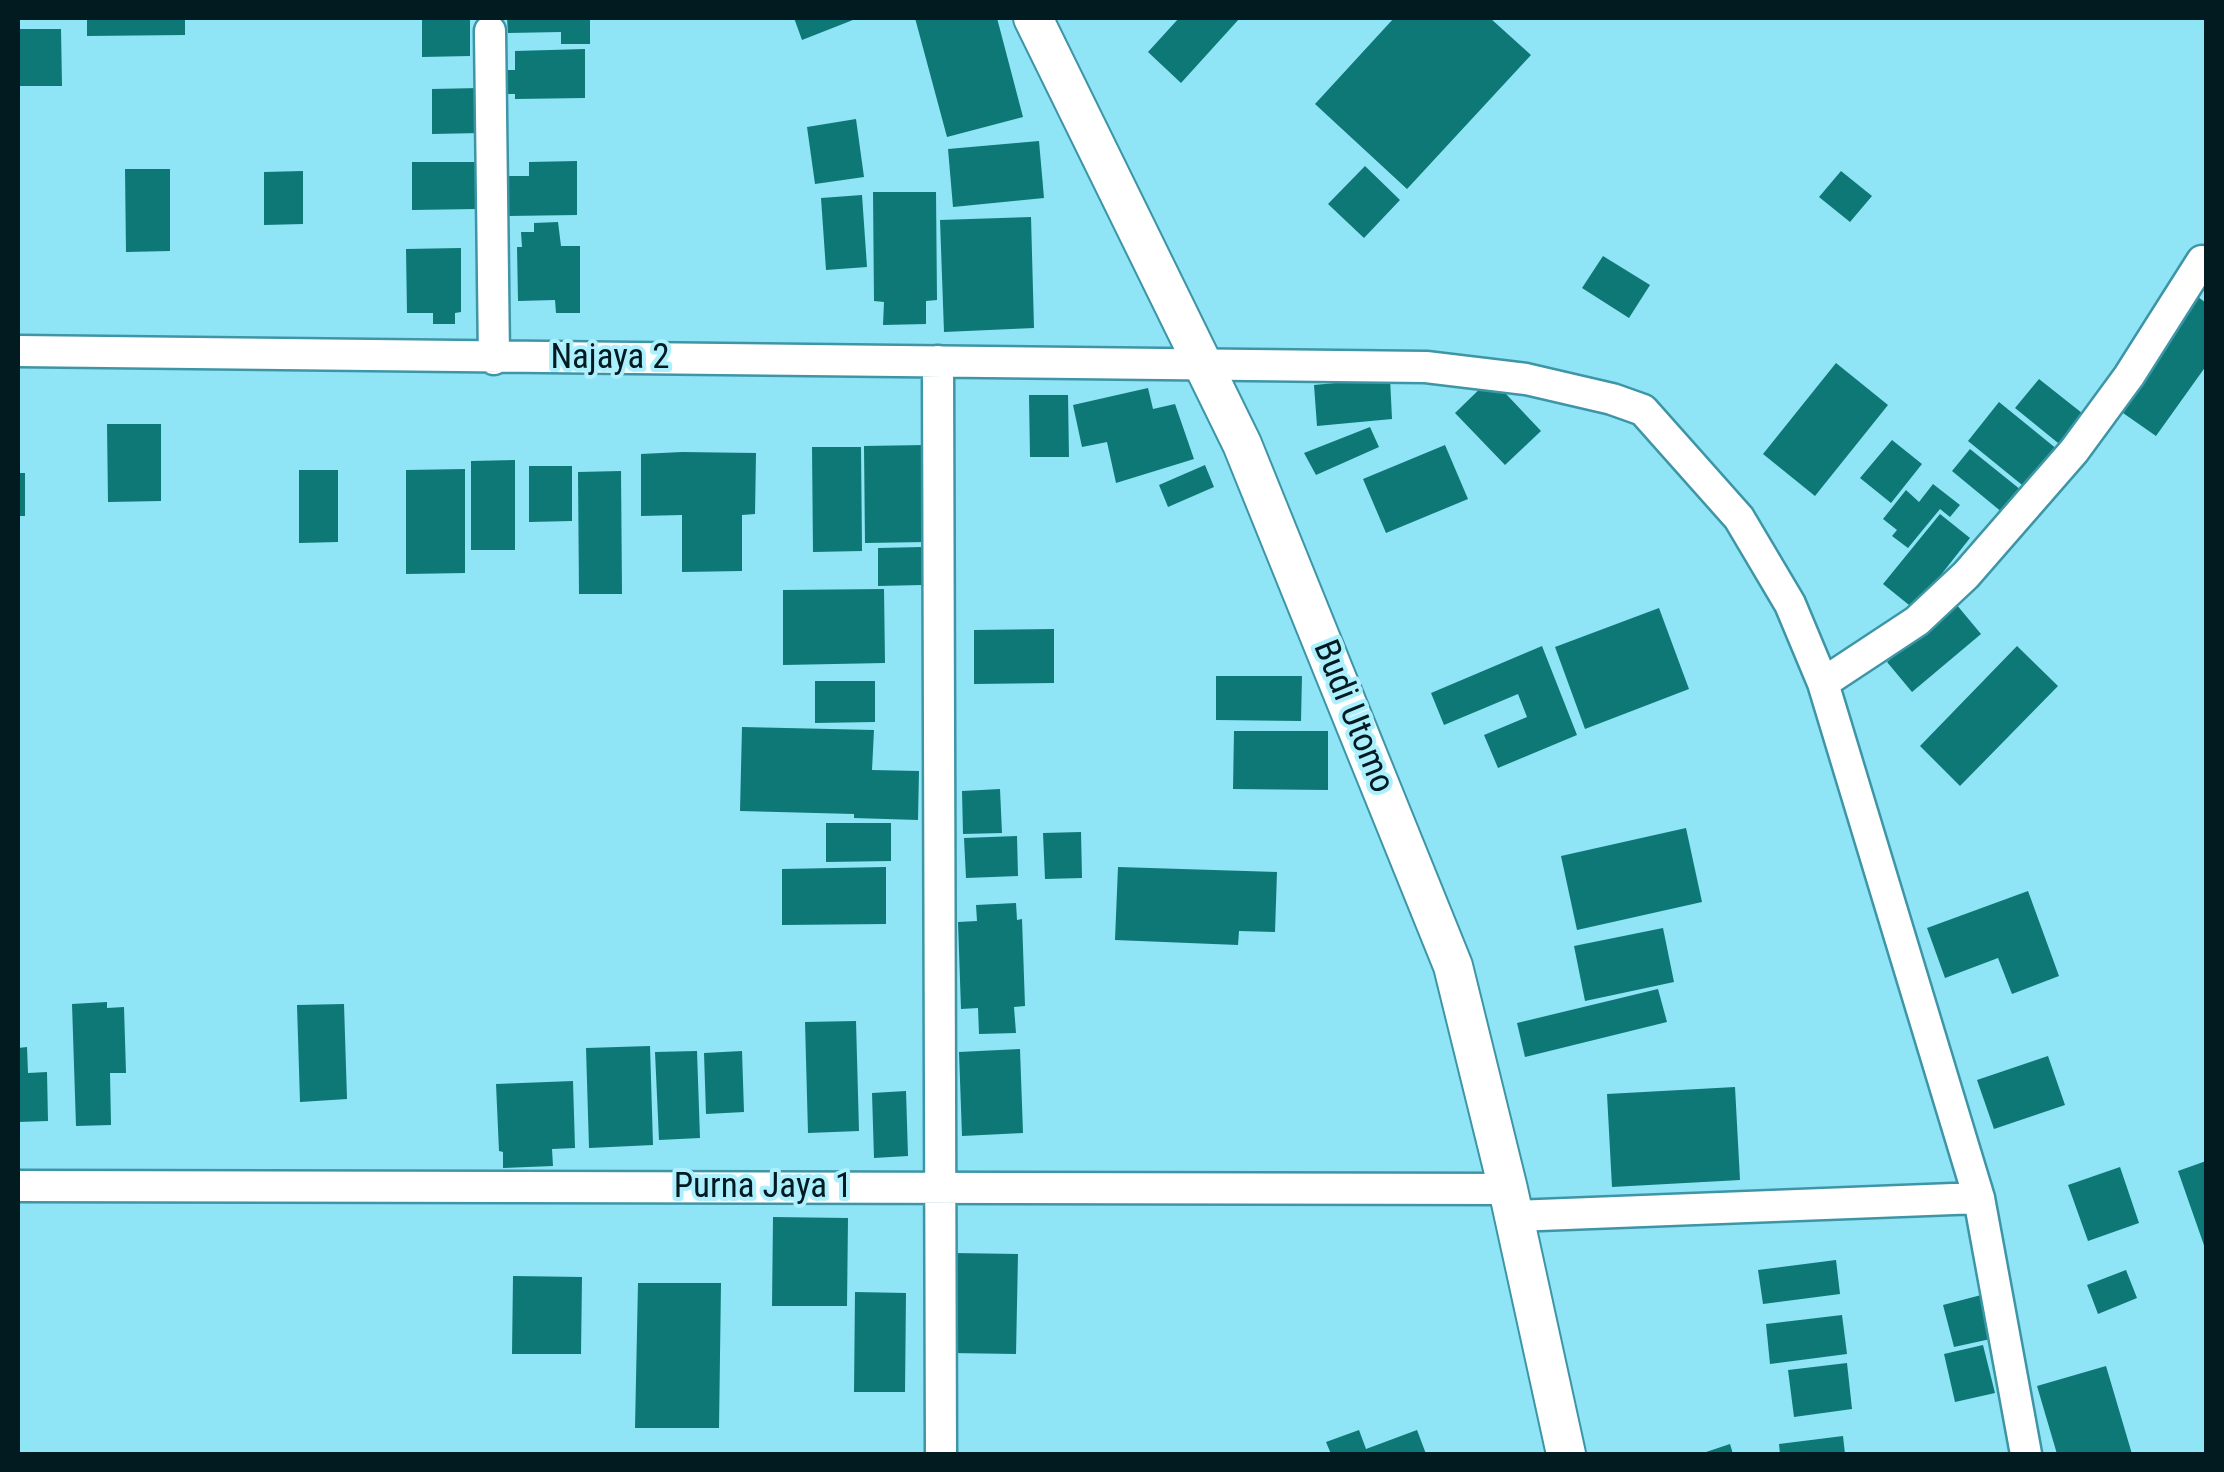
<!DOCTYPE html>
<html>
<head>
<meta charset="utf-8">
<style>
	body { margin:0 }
	#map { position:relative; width:2224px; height:1472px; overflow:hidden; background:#8fe4f6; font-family:"Roboto Condensed",sans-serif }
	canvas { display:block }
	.frame { position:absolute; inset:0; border:20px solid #011b20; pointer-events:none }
</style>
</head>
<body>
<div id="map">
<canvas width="2224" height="1472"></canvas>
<div class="frame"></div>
</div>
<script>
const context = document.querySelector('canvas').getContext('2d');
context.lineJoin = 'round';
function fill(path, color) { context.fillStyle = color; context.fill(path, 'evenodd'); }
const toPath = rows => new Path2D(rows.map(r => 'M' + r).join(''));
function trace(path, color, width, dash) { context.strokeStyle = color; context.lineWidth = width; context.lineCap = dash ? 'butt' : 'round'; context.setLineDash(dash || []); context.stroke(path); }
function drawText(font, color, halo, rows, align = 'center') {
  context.font = font + ' "Roboto Condensed",sans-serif'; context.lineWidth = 8; context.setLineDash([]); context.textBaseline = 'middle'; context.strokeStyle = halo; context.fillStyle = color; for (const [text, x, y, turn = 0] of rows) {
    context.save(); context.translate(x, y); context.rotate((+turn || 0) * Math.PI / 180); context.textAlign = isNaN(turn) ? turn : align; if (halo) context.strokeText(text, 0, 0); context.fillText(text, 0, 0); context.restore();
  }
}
const building = toPath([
	[87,18,185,18,185,35,87,36],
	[422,18,470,18,470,56,422,57],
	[507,18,590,18,590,44,561,44,561,32,508,33],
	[794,18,858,18,802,40],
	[915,18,997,18,1023,117,947,137],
	[1179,18,1240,18,1181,83,1148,52],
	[1394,18,1490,18,1531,55,1407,189,1315,104],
	[18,29,61,29,62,86,18,86],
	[585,49,585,98,515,99,515,94,504,94,503,70,515,70,515,51],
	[480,88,481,133,432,134,432,89],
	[856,119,864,177,815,184,807,127],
	[1039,141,1044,198,953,207,948,149],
	[577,161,577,215,508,216,508,176,529,176,529,162],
	[412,162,476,162,476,209,412,210],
	[1365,166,1400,200,1364,238,1328,204],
	[125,169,170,169,170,251,126,252],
	[303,171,303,224,264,225,264,172],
	[1841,171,1872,196,1850,222,1819,197],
	[873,192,936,192,937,300,926,301,926,324,883,325,884,302,874,301],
	[862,195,867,267,826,270,821,198],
	[1031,217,1034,328,944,332,940,220],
	[558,222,561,246,580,246,580,313,556,313,555,300,518,301,517,247,522,247,521,232,534,232,534,223],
	[461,248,461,312,455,313,455,324,433,324,433,313,407,313,406,249],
	[1603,256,1650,285,1629,318,1582,288],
	[2193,293,2206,303,2206,366,2156,436,2113,406],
	[1836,363,1888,405,1815,496,1763,454],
	[1390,378,1392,419,1317,426,1314,385],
	[1491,378,1541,431,1505,465,1455,413],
	[2039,379,2087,417,2063,447,2015,408],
	[1148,388,1153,409,1175,404,1194,459,1116,483,1107,442,1082,447,1073,405],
	[1029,395,1068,395,1069,457,1030,457],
	[1999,402,2063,454,2032,493,1968,441],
	[107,424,161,424,161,501,108,502],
	[1370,427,1379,447,1316,475,1304,453],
	[1892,440,1922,464,1891,503,1860,478],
	[925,445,926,542,865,543,864,446],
	[1445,445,1468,499,1386,533,1363,479],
	[812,447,861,447,862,551,813,552],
	[1970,449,2021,490,2003,513,1952,471],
	[682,452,756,453,755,514,742,515,742,571,682,572,682,515,641,516,641,454],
	[515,460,515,550,471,550,471,461],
	[1205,465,1214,487,1168,507,1159,485],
	[529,466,572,466,572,521,529,522],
	[465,469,465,573,406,574,406,470],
	[299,470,338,470,338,542,299,543],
	[621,471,622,594,579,594,578,472],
	[18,473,25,473,25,516,18,516],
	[1933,484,1960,505,1950,517,1940,509,1908,548,1892,536,1897,530,1883,519,1906,490,1919,502],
	[1940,514,1970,538,1914,609,1883,584],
	[922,547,922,585,878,586,878,548],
	[884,589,885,663,783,665,783,590],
	[1956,604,1981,634,1912,692,1887,662],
	[1659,608,1689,689,1585,729,1555,647],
	[1054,629,1054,683,974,684,974,630],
	[1542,646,1577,735,1498,768,1484,735,1527,717,1518,694,1444,725,1431,693],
	[2017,646,2058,686,1960,786,1920,746],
	[1216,676,1302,676,1301,721,1216,720],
	[815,681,875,681,875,722,815,723],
	[742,727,874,730,872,770,919,771,918,820,854,818,854,814,740,811],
	[1234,731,1328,731,1328,790,1233,789],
	[1000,789,1002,833,963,834,962,791],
	[826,823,891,823,891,861,826,862],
	[1686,828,1702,902,1577,930,1561,856],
	[1081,832,1082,878,1045,879,1043,833],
	[1017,836,1018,876,966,878,964,838],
	[886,867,886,924,782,925,782,869],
	[1118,867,1277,872,1275,932,1239,931,1238,945,1115,940],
	[2028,891,2059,976,2012,994,1998,958,1945,978,1927,928],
	[1016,903,1017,920,1022,919,1025,1006,1014,1007,1016,1033,979,1034,978,1008,961,1009,958,922,977,921,976,905],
	[1663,928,1674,982,1585,1001,1574,946],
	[1658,989,1667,1022,1525,1057,1517,1023],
	[107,1002,107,1008,124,1007,126,1073,110,1073,111,1125,76,1126,72,1004],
	[344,1004,347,1099,300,1102,297,1005],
	[856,1021,859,1131,808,1133,805,1022],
	[650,1046,653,1145,589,1148,586,1048],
	[27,1047,28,1073,47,1072,48,1121,18,1122,18,1048],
	[1020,1049,1023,1133,962,1136,959,1052],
	[697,1051,700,1138,659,1140,655,1052],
	[742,1051,744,1112,706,1114,704,1053],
	[2048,1056,2065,1105,1994,1129,1977,1080],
	[573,1081,575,1148,552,1149,553,1166,503,1168,503,1152,499,1151,496,1084],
	[1735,1087,1740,1180,1612,1187,1607,1094],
	[906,1091,908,1156,874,1158,872,1093],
	[2206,1161,2206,1251,2178,1171],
	[2120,1167,2139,1223,2088,1241,2068,1185],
	[773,1217,848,1218,847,1306,772,1306],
	[953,1253,1018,1254,1016,1354,951,1353],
	[1836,1260,1840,1294,1763,1304,1758,1270],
	[2126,1270,2137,1298,2098,1314,2087,1285],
	[513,1276,582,1277,581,1354,512,1354],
	[638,1283,721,1283,719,1428,635,1428],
	[855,1292,906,1293,905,1392,854,1392],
	[1985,1294,1995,1338,1954,1347,1943,1305],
	[1842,1315,1847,1354,1770,1364,1766,1324],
	[1983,1345,1995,1393,1955,1402,1944,1354],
	[1847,1363,1852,1409,1794,1417,1788,1370],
	[2106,1366,2132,1454,2057,1454,2037,1386],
	[1359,1430,1366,1449,1417,1430,1426,1454,1331,1454,1326,1442],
	[1843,1436,1845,1454,1780,1454,1779,1444],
	[1730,1444,1733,1454,1700,1454]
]);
const minor = toPath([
	[490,31,494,359],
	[18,351,1426,367,1526,379,1612,399,1643,410,1739,518,1790,604,1823,683,1979,1198,2026,1454],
	[938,361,941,1454],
	[1823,683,1917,621,1966,575,2074,451,2129,376,2202,261],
	[18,1186,1508,1189],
	[1514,1216,1979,1198]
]);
const tertiary = toPath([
	[1033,18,1242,444,1453,966,1508,1189,1566,1454]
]);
const streetNames = [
	["Najaya 2",610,359],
	["Budi Utomo",1352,717,68],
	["Purna Jaya 1",763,1188]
];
fill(building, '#0e7876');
trace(minor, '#3d95a6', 35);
trace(tertiary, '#3d95a6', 42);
trace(minor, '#fff', 30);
trace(tertiary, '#fff', 38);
drawText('35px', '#011b20', '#aceffd', streetNames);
</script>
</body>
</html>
